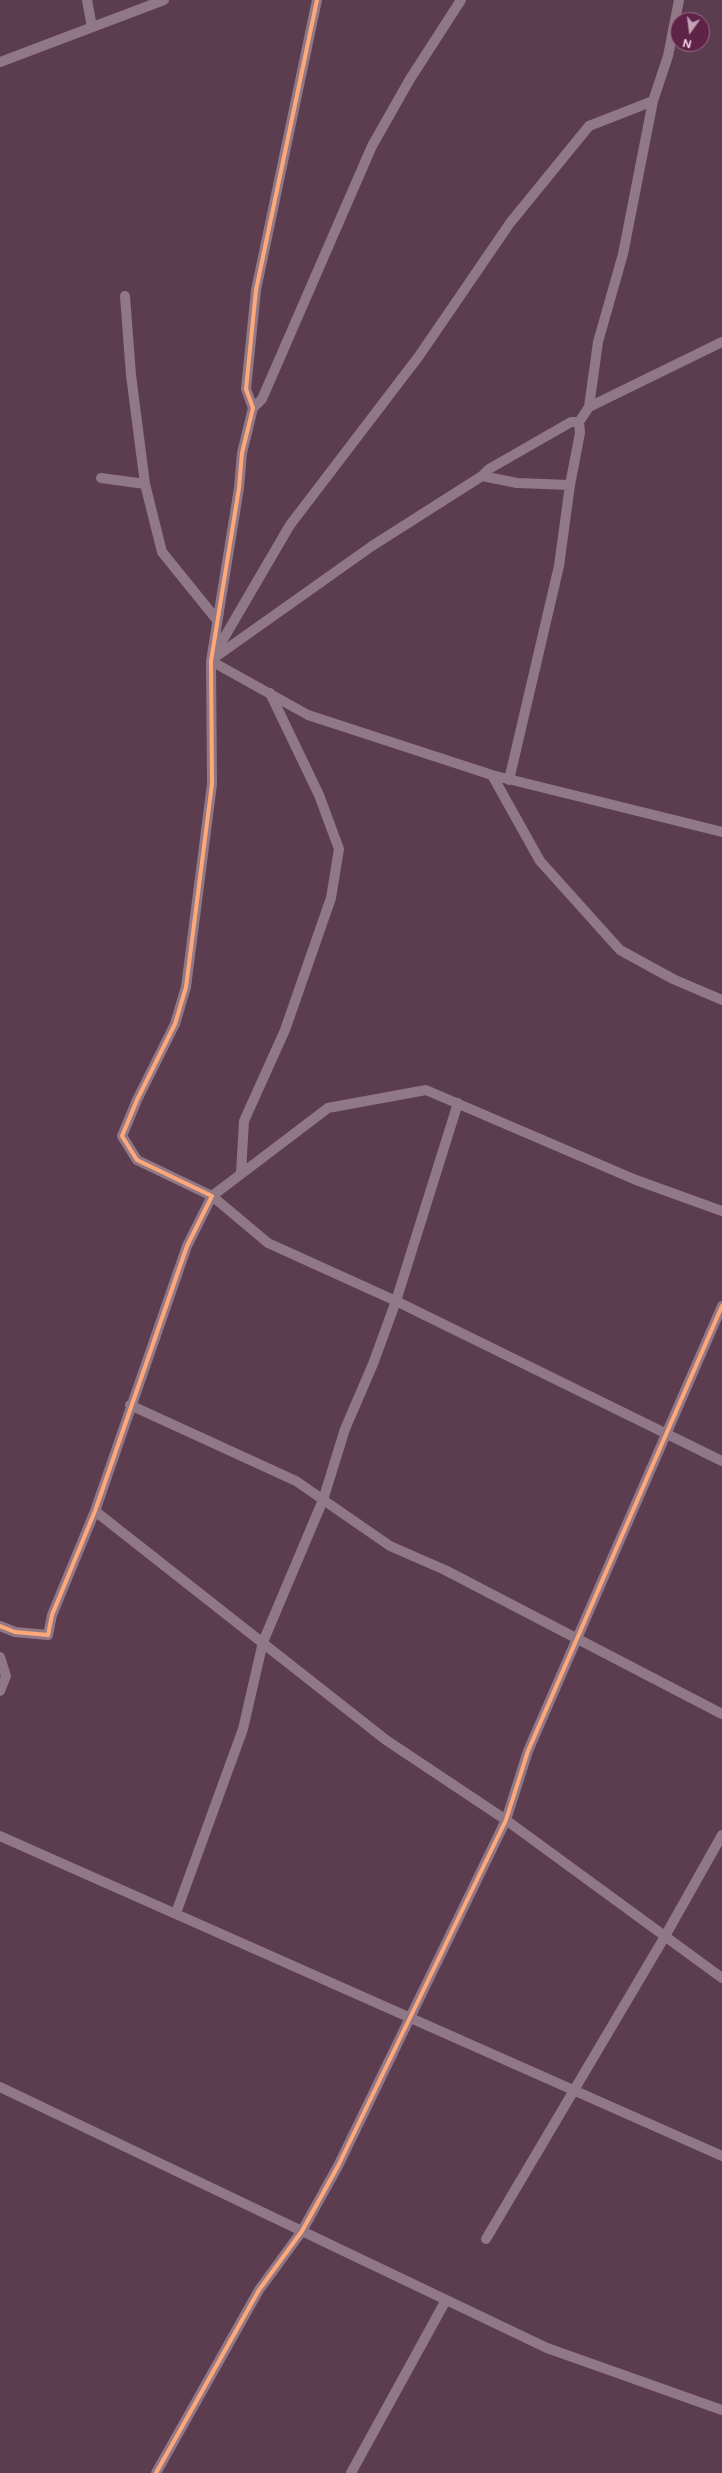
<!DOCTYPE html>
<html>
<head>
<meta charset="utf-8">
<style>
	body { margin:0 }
	#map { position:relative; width:722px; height:2473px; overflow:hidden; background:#5c3c4f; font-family:Figtree,sans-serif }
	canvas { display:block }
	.north { position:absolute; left:670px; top:12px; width:40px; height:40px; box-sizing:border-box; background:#5e2347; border:1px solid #9d6b88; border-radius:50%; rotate:194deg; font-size:11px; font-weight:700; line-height:16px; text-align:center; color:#fbd6ea }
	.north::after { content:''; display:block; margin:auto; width:14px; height:18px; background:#c3a0b4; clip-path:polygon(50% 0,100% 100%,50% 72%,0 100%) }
</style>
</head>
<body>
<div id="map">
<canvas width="722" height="2473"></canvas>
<div class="north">N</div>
</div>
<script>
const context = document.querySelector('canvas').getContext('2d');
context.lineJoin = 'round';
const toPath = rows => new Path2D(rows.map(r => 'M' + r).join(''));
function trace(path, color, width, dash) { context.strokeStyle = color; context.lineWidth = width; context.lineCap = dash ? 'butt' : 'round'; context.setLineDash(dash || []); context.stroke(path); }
const street = toPath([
	[87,0,92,27],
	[0,62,164,0],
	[125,296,131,375,145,484,162,552,217,620],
	[589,407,598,342,623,254,653,101,668,56,679,0],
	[253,408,262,399,372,146,410,79,461,0],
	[482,476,517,483,570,485],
	[101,478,145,484],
	[214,655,290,525,419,356,510,223,589,126,653,101],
	[214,658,372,546,482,476,489,469,571,422,579,422],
	[211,661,308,715,492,775,722,832],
	[492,775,540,861,620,950,673,979,722,1000],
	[509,780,559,566,570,485,580,433,579,422,589,407,722,342],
	[241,1173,244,1121,285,1030,331,898,339,849,319,795,270,693],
	[722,1211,636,1180,426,1090,328,1108,212,1196,268,1243,396,1301,722,1461],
	[130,1405,296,1481,390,1546,445,1570,722,1714],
	[95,1511,386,1740,506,1820,722,1978],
	[0,1626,15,1632,48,1635,52,1615,95,1511,187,1246,212,1196,137,1160,122,1136,137,1100,175,1024,186,987,212,784,211,661,239,488,242,453,253,408,246,389,256,290,317,0],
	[0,1657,6,1676,0,1691],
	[0,1836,722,2156],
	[176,1913,243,1729,263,1642,323,1500,345,1429,373,1364,396,1301,458,1103],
	[0,2087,547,2348,722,2410],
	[486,2239,664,1938,722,1835],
	[156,2473,259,2290,302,2231,338,2166,506,1820,528,1751,722,1306],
	[351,2473,446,2300]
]);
const cycleway = toPath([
	[0,1626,15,1632,48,1635,52,1615,95,1511,187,1246,212,1196,137,1160,122,1136,137,1100,175,1024,186,987,212,784,211,661,239,488,242,453,253,408,246,389,256,290,317,0],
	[156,2473,259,2290,302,2231,338,2166,506,1820,528,1751,722,1306]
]);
trace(street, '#917886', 10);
trace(cycleway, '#fea87a', 4);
</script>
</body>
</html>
